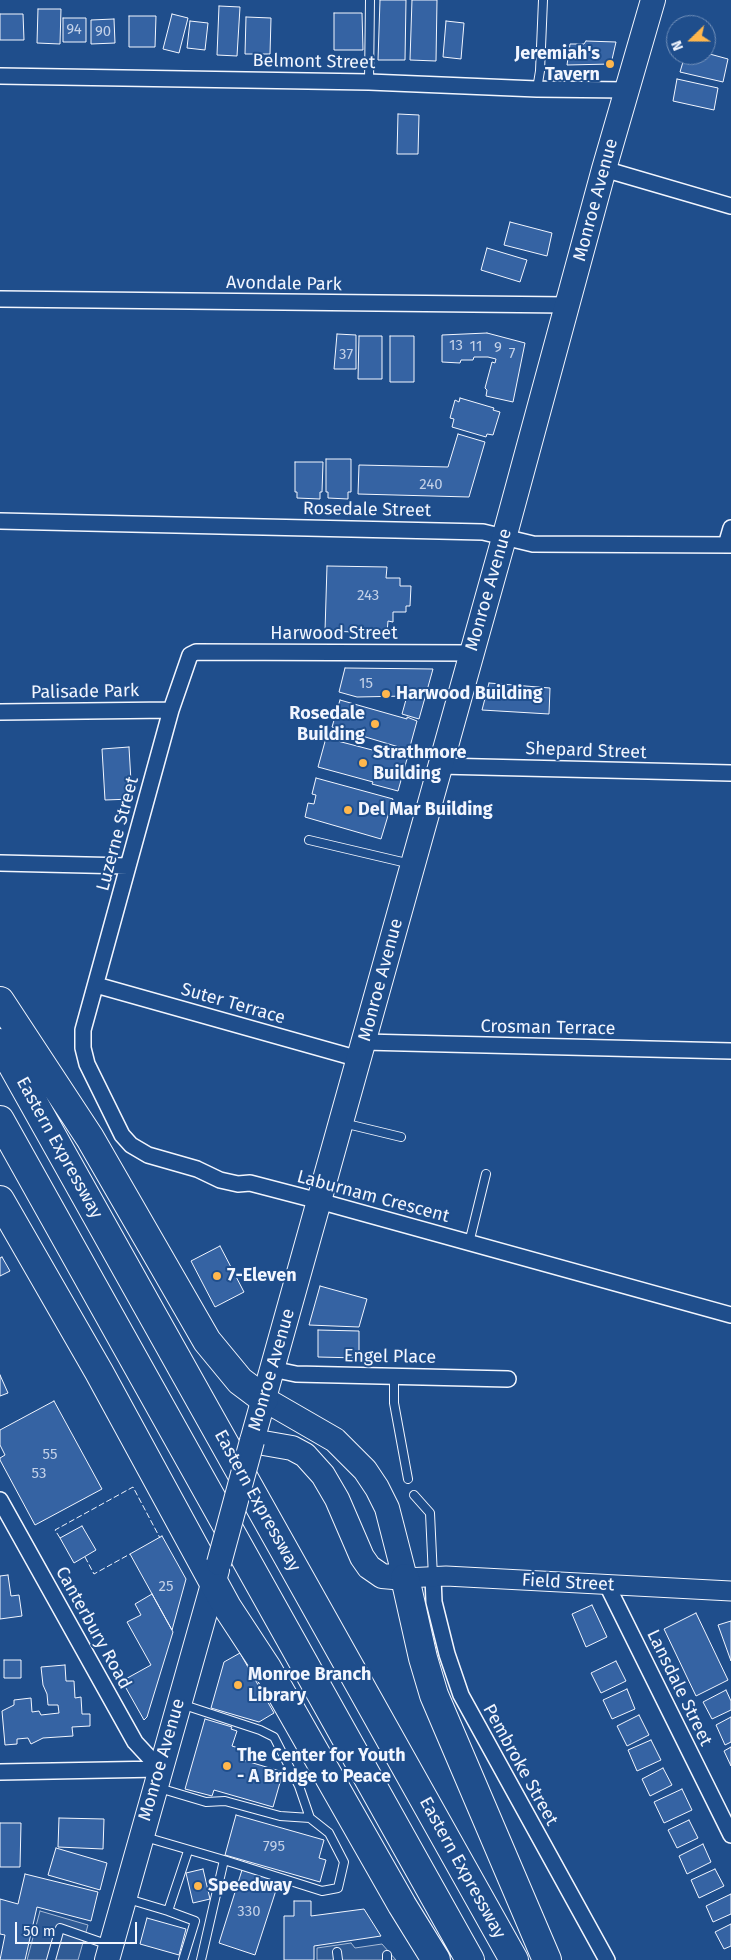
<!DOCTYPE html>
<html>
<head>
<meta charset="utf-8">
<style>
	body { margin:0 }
	#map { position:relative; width:731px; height:1960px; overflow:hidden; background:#1f4e8c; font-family:"Fira Sans",sans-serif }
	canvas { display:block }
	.north { position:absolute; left:666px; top:15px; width:50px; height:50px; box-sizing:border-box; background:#1f4e8c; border:1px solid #7391ba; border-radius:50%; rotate:248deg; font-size:14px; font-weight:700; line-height:20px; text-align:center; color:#f2f6ff }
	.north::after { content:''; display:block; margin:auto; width:18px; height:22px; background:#ffb74d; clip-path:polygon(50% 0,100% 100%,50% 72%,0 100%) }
	.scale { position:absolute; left:15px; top:1922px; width:122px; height:22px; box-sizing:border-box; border:2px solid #f2f6ff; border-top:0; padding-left:6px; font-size:15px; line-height:18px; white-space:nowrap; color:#f2f6ff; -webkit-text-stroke:4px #1f4e8c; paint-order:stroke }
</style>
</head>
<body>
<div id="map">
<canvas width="731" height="1960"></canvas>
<div class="north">N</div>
<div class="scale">50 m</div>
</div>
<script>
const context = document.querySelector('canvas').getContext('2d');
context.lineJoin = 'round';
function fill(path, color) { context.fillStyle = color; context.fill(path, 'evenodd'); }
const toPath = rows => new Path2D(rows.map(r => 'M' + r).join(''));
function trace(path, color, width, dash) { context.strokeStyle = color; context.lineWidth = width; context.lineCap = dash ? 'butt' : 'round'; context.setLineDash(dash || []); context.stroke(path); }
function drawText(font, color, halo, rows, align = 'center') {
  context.font = font + ' "Fira Sans",sans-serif'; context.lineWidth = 4; context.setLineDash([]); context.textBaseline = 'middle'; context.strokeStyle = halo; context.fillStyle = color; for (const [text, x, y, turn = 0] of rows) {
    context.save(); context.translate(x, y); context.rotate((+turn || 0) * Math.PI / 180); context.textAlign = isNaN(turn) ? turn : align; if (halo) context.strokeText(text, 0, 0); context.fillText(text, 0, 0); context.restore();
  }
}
const parking = toPath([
	[40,1911,88,1925,78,1960,27,1960,40,1911],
	[351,1943,355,1948,382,1944,396,1960,317,1960,317,1948,351,1943]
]);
const building = toPath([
	[380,0,406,0,405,60,378,60,380,0],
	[412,0,437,0,436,61,410,60,412,0],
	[219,6,240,7,237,56,217,55,219,6],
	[38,9,61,9,60,44,37,43,38,9],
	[334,13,362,13,363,50,334,50,334,13],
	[0,14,23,14,24,40,0,40,0,14],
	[172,14,188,18,179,53,163,49,172,14],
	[129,16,156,16,155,47,129,47,129,16],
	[246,17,271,18,270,54,245,54,246,17],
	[63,18,86,18,86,42,63,42,63,18],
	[114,19,115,43,91,44,91,20,114,19],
	[190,21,208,23,205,50,187,48,190,21],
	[446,21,464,23,461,59,443,57,446,21],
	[586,41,616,42,611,64,567,65,570,44,584,44,586,41],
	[706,53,728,59,723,82,680,72,685,55,706,55,706,53],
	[677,79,718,88,714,110,673,101,677,79],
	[398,114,419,115,418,154,397,154,398,114],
	[510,222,552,233,547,256,504,245,510,222],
	[487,248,527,260,520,282,481,270,487,248],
	[487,333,525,343,513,402,486,396,487,390,485,388,492,362,495,363,496,359,488,357,474,357,473,360,461,360,460,363,442,362,442,335,487,333],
	[337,334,356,335,356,369,334,369,337,334],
	[359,336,382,336,382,379,358,379,359,336],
	[390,336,414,336,414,382,390,382,390,336],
	[460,398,494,408,493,410,500,412,493,435,487,434,486,437,452,427,454,419,450,418,455,400,459,402,460,398],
	[458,434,485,442,469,497,358,494,359,465,448,467,458,434],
	[326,459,351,459,351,492,348,492,348,499,328,498,328,492,326,492,326,459],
	[295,462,323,462,322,492,320,492,320,499,297,498,297,492,295,492,295,462],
	[327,566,387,567,386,578,400,578,400,586,411,586,410,606,406,606,406,612,393,612,393,622,388,621,387,633,325,631,327,566],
	[345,668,433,669,419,719,402,714,407,696,357,697,339,692,345,668],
	[489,683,550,688,549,714,482,710,489,683],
	[340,700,407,719,407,717,417,721,409,750,332,727,340,700],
	[326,738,407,759,398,791,372,784,373,782,318,767,326,738],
	[129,747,132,799,105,800,102,749,129,747],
	[316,778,393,799,381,839,305,817,308,803,314,804,316,795,312,794,316,778],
	[220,1246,244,1292,215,1307,191,1261,220,1246],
	[2,1257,10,1271,0,1276,0,1258,2,1257],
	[320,1286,367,1299,359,1327,309,1325,320,1286],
	[318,1330,359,1331,359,1358,318,1357,318,1330],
	[0,1375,8,1393,0,1396,0,1375],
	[54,1401,102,1489,35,1525,0,1460,0,1458,5,1455,0,1445,0,1430,54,1401],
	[82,1526,96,1550,74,1563,60,1538,82,1526],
	[162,1536,186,1579,172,1630,130,1554,162,1536],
	[8,1575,11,1596,19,1595,22,1616,0,1619,0,1576,8,1575],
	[152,1594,173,1632,147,1717,144,1720,122,1681,151,1665,127,1622,141,1615,135,1604,152,1594],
	[592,1605,607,1637,586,1647,572,1614,592,1605],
	[696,1613,728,1680,696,1696,664,1629,696,1613],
	[731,1621,731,1661,718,1625,731,1621],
	[240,1653,274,1713,259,1722,211,1708,224,1662,240,1653],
	[4,1660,21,1660,21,1678,4,1678,4,1660],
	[616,1661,626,1681,601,1693,591,1673,616,1661],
	[65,1665,66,1681,74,1681,75,1698,81,1697,82,1714,90,1714,90,1726,72,1727,73,1736,43,1738,31,1744,28,1738,17,1739,17,1744,5,1745,2,1711,14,1705,14,1700,31,1698,32,1712,39,1711,41,1715,59,1713,58,1705,48,1705,47,1694,43,1685,41,1667,65,1665],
	[627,1689,635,1709,612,1719,603,1700,627,1689],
	[726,1690,731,1701,731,1710,712,1719,703,1702,726,1690],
	[639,1715,649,1735,627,1746,617,1726,639,1715],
	[731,1717,731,1742,725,1745,716,1725,731,1717],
	[205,1719,232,1727,231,1729,237,1731,232,1746,245,1750,243,1760,283,1772,273,1807,214,1790,212,1796,185,1789,205,1719],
	[651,1740,661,1760,637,1771,628,1750,651,1740],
	[731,1747,731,1766,724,1751,731,1747],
	[663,1768,672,1785,650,1796,642,1779,663,1768],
	[682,1789,692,1810,664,1823,654,1802,682,1789],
	[236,1815,324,1840,319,1858,326,1860,320,1882,225,1855,236,1815],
	[59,1818,104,1819,103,1849,58,1847,59,1818],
	[689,1820,698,1838,677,1848,668,1830,689,1820],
	[0,1823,21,1823,20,1867,0,1867,0,1823],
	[703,1844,711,1862,687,1874,679,1856,703,1844],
	[56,1848,107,1863,100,1890,48,1875,56,1848],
	[203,1869,210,1899,193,1903,186,1873,203,1869],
	[715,1869,724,1886,699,1898,691,1880,715,1869],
	[242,1870,279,1881,255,1955,219,1943,242,1870],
	[25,1874,98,1892,91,1921,37,1907,25,1960,0,1960,5,1935,0,1934,0,1899,18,1904,25,1874],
	[731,1894,731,1914,713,1922,706,1906,731,1894],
	[294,1901,311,1901,311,1916,364,1909,381,1936,314,1946,314,1960,284,1960,284,1916,294,1916,294,1901],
	[147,1918,186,1929,179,1955,140,1944,147,1918],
	[731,1924,731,1946,724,1949,715,1932,731,1924]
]);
const service = toPath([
	[369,82,370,0],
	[537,89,540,71,543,0],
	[309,840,411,864],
	[343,1123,401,1137],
	[469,1243,486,1174],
	[394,1376,394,1403,408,1479],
	[414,1495,430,1513,433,1577],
	[159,1788,206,1802,225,1801,280,1816,310,1818,299,1786,274,1737,260,1730,181,1704],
	[145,1837,224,1860,201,1960],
	[224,1860,322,1891,338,1888,344,1862,329,1833,310,1818],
	[128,1899,168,1911,188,1851],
	[168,1911,195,1921,183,1960],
	[337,1952,338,1960],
	[51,1960,60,1928,109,1945],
	[387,1960,387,1955]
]);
const minor = toPath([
	[0,76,369,82,537,89,627,90],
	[604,169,731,206],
	[0,299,567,305],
	[0,521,483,532,533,544,731,545],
	[726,545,731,528],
	[472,653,196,652,190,655,171,710,83,1030,83,1048,87,1064,122,1135,131,1145,148,1155,197,1169,220,1180,238,1184,250,1183,319,1201,731,1315],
	[0,712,171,710],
	[440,766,731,773],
	[0,863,128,866],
	[96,985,359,1059],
	[364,1042,731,1051],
	[272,1369,296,1374,508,1379],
	[0,1500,135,1742,160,1769],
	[433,1577,434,1602,447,1654,461,1695,607,1960],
	[607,1585,731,1835],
	[0,1772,160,1769]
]);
const tertiary = toPath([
	[405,1578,446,1576,731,1591]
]);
const primary = toPath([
	[264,1399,335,1440,365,1470,377,1488,387,1508,405,1578,382,1576,369,1567,362,1557,337,1499,323,1475,305,1455,292,1448,252,1441,504,538,604,169,653,0],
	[107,1960,217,1570]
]);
const motorway = toPath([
	[0,1001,90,1138,207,1341,240,1381,264,1399],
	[0,1043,514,1960],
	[0,1120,470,1960],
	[0,1200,99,1372,227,1607,267,1668,402,1905,436,1960],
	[405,1578,423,1658,434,1695,547,1960]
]);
const primaryBridge = toPath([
	[219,1563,252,1441]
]);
const fence = toPath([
	[60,1538,55,1530,133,1487,160,1538],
	[85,1557,94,1574,130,1554]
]);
const markers = [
	[610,64,5,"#ffb74d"],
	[386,694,5,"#ffb74d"],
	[375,724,5,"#ffb74d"],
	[363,763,5,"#ffb74d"],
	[348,810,5,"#ffb74d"],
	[217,1276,5,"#ffb74d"],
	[238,1685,5,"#ffb74d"],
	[227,1766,5,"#ffb74d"],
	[198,1886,5,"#ffb74d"]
];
const numberNames = [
	["94",74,30],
	["90",103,32],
	["13",456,346],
	["11",476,347],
	["9",498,348],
	["7",512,354],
	["37",346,355],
	["240",431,485],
	["243",368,596],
	["15",366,684],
	["55",50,1455],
	["53",39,1474],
	["25",166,1587],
	["795",274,1847],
	["330",249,1912]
];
const poiNames = [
	["Jeremiah's",600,54,"right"],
	["Tavern",600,75,"right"],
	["Harwood Building",396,694],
	["Rosedale",365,714,"right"],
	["Building",365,735,"right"],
	["Strathmore",373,753],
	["Building",373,774],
	["Del Mar Building",358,810],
	["7-Eleven",227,1276],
	["Monroe Branch",248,1675],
	["Library",248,1696],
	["The Center for Youth",237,1756],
	["- A Bridge to Peace",237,1777],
	["Speedway",208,1886]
];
const streetNames = [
	["Belmont Street",314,62,1],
	["Monroe Avenue",596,200,-75],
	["Avondale Park",284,284,1],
	["Rosedale Street",367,510,1],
	["Monroe Avenue",489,590,-74],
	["Harwood Street",334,634],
	["Palisade Park",85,692,-1],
	["Shepard Street",586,751,2],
	["Luzerne Street",118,834,-75],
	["Monroe Avenue",381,980,-75],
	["Suter Terrace",233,1004,16],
	["Crosman Terrace",548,1028,1],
	["Eastern Expressway",59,1148,61],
	["Laburnam Crescent",373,1197,15],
	["Engel Place",390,1357,1],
	["Monroe Avenue",272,1370,-74],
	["Eastern Expressway",257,1501,61],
	["Field Street",568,1583,3],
	["Canterbury Road",93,1628,61],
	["Lansdale Street",679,1688,64],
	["Monroe Avenue",162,1760,-74],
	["Pembroke Street",520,1765,61],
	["Eastern Expressway",462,1868,61]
];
fill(parking, '#305b95');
trace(parking, '#a8bbd7', 1);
fill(building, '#3563a3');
trace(building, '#f2f6ff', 1);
trace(service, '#f2f6ff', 10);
trace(minor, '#f2f6ff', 18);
trace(tertiary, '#f2f6ff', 21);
trace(primary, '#f2f6ff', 26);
trace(motorway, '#f2f6ff', 30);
trace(service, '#1f4e8c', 8);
trace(minor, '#1f4e8c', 15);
trace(tertiary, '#1f4e8c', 19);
trace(primary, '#1f4e8c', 24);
trace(motorway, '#1f4e8c', 28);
trace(primaryBridge, '#f2f6ff', 26, []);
trace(primaryBridge, '#1f4e8c', 24);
trace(fence, '#f2f6ff', 1, [6, 2.5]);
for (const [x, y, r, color] of markers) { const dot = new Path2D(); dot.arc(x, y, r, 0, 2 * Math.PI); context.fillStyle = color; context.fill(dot); trace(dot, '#1f4e8c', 2); }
drawText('15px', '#c3d1e8', null, numberNames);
drawText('bold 18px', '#f2f6ff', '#1f4e8c', poiNames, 'left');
drawText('18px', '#f2f6ff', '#1f4e8c', streetNames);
</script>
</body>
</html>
